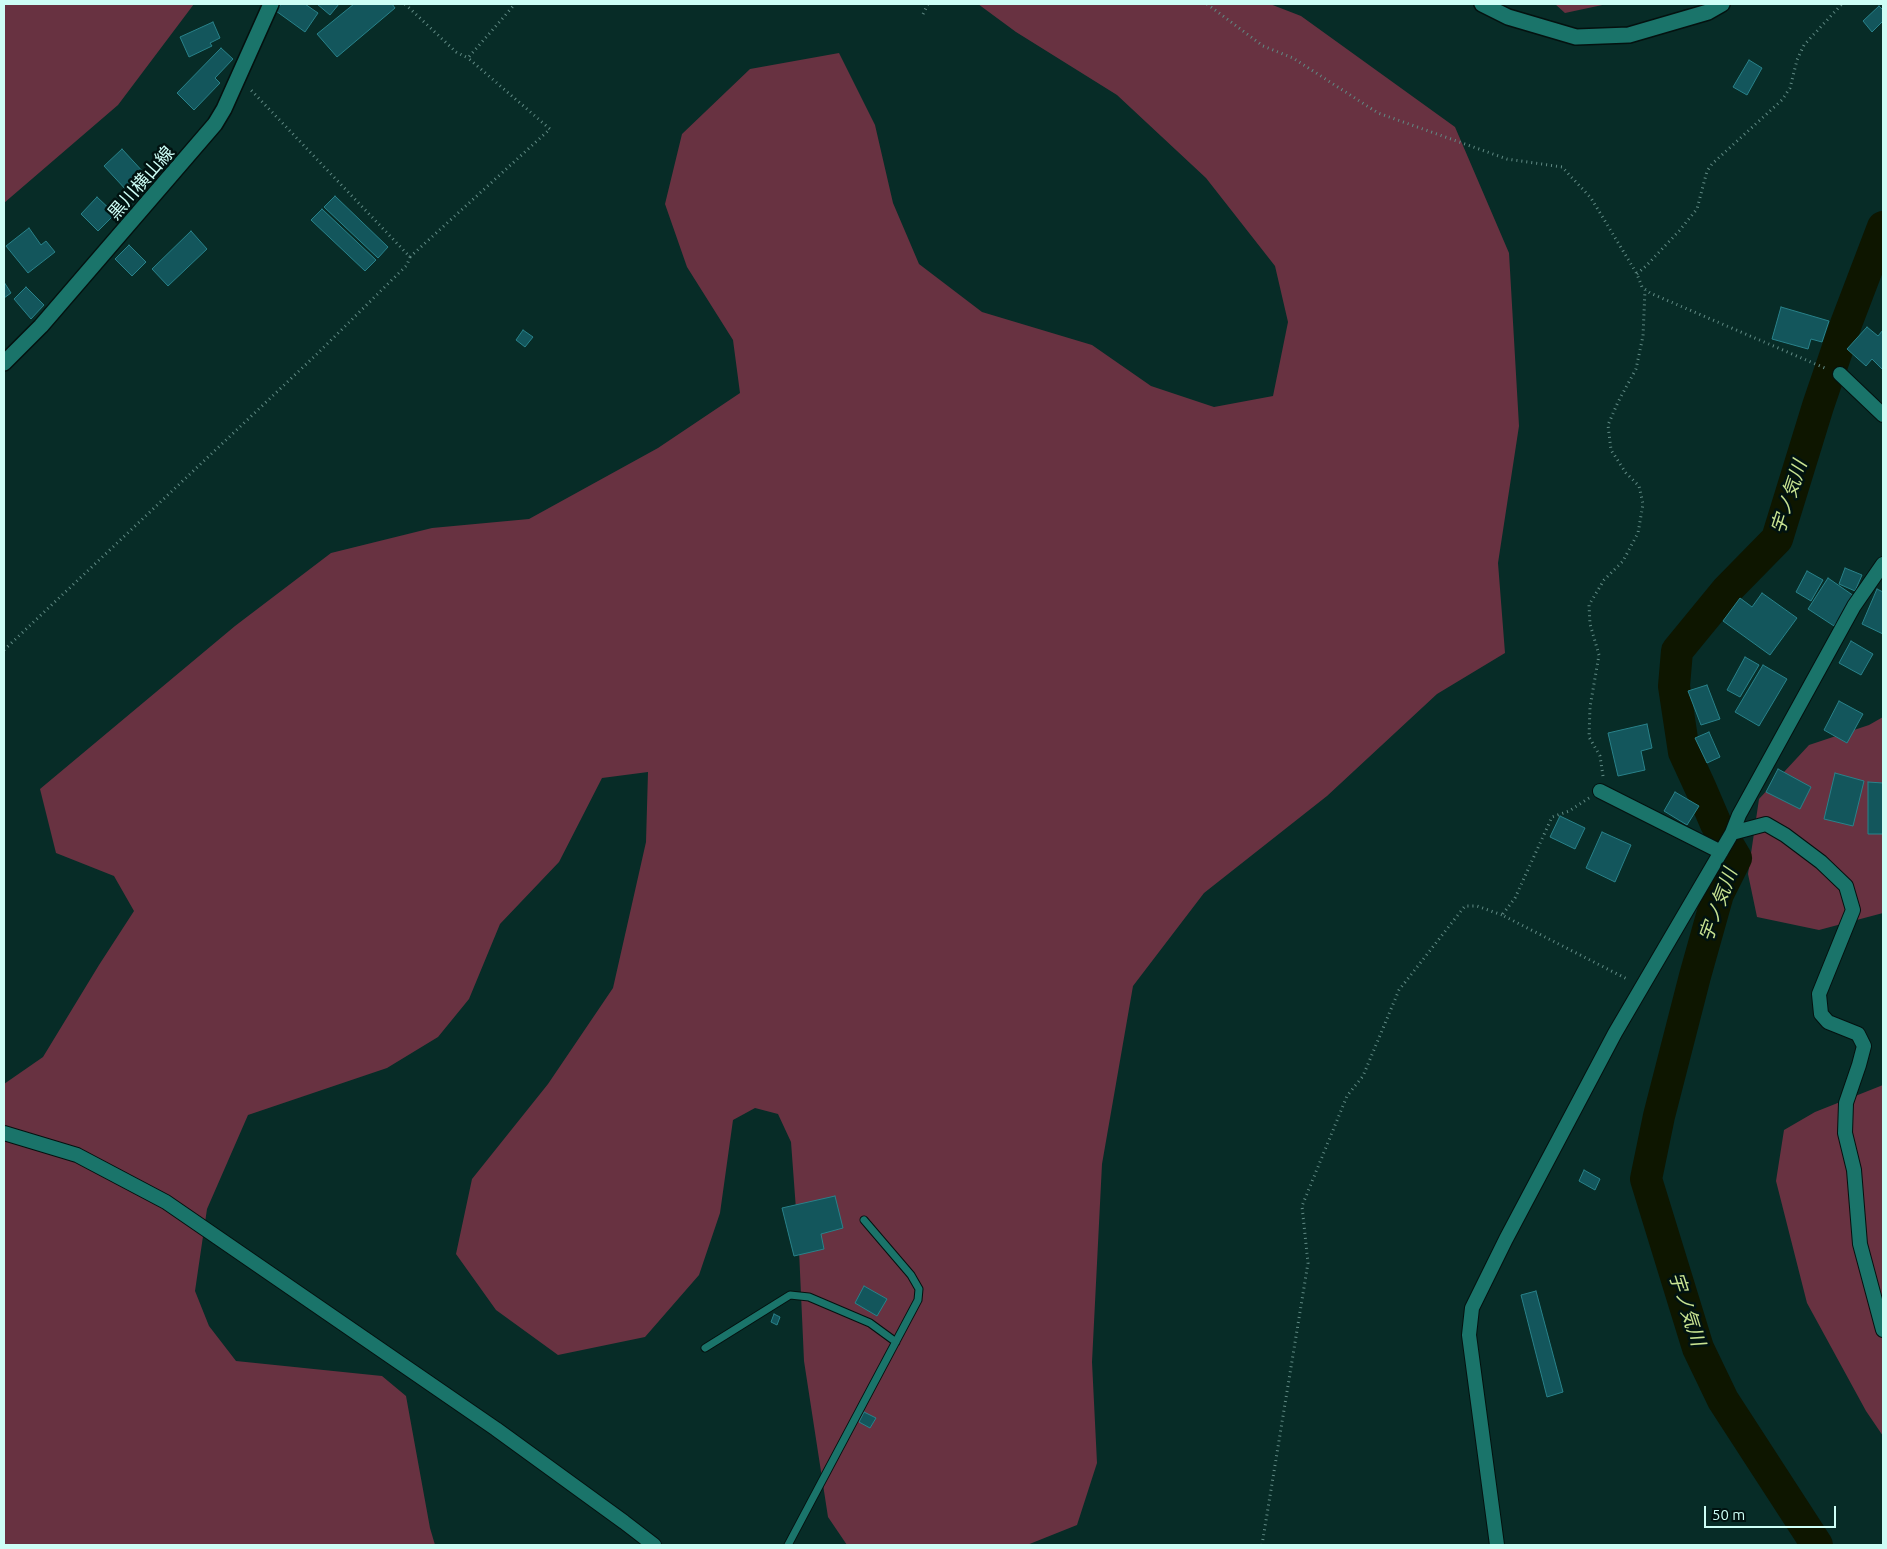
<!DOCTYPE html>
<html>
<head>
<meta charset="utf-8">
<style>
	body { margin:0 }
	#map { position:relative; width:1887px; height:1549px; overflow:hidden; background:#072c27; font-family:Ubuntu,sans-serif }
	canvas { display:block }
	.frame { position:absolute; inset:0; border:5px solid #cdfef6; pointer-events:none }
	.scale { position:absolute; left:1704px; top:1506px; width:132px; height:22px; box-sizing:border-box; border:2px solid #cdfef6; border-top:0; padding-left:6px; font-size:15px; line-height:18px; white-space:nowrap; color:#cdfef6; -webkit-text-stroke:4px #001210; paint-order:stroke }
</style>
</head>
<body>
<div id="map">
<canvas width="1887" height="1549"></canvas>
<div class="frame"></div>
<div class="scale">50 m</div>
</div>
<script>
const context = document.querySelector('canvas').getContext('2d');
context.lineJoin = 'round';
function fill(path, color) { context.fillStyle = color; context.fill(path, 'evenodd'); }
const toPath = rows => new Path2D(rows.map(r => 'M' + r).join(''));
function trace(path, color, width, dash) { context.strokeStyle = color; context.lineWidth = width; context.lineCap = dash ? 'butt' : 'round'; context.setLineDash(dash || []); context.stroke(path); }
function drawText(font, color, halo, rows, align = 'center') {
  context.font = font + ' Ubuntu,"Noto Sans JP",sans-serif'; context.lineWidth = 5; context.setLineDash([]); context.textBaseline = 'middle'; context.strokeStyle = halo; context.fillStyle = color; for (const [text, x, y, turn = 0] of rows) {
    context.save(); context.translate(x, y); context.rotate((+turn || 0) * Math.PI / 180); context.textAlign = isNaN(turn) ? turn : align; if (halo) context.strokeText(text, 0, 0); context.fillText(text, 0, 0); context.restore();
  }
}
const green = toPath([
	[4,4,194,4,118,105,4,203],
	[978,4,1270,4,1301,16,1455,127,1509,253,1519,426,1498,563,1505,653,1437,694,1327,796,1204,893,1133,986,1102,1164,1092,1362,1097,1463,1077,1525,1027,1545,847,1545,828,1517,804,1361,799,1250,791,1142,778,1114,755,1108,733,1120,720,1213,699,1275,645,1337,558,1355,496,1310,456,1254,472,1179,548,1084,613,988,646,842,648,772,602,778,559,862,500,924,469,999,438,1037,387,1068,248,1115,207,1209,195,1291,209,1326,236,1361,382,1376,406,1396,430,1528,435,1545,4,1545,4,1084,43,1057,99,965,134,911,114,876,56,853,40,789,235,626,331,553,432,528,529,519,658,448,740,393,733,340,687,267,665,204,682,134,750,69,839,53,875,125,893,203,919,264,982,312,1092,345,1151,386,1214,407,1273,396,1288,322,1275,266,1206,178,1117,95,1016,32],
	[1555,4,1607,4,1565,13],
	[1883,717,1883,913,1819,930,1757,917,1748,874,1759,799,1809,745,1869,725],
	[1883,1085,1883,1436,1866,1411,1807,1303,1776,1181,1784,1130,1815,1112]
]);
const river = toPath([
	[1817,1545,1723,1400,1698,1348,1646,1179,1659,1116,1695,976,1718,894,1736,858,1716,824,1701,789,1684,752,1674,686,1677,651,1727,590,1777,539,1818,406,1846,324,1883,227]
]);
const building = toPath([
	[281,4,305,4,318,13,305,32,276,11,281,4],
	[317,4,339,4,330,15,317,4],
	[354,4,392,4,395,8,337,57,317,34,354,4],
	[1879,6,1883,10,1883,21,1872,32,1863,21,1879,6],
	[213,22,220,38,210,43,212,46,189,57,180,37,213,22],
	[221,48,233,59,215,78,220,83,194,110,177,93,221,48],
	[1749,60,1762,68,1747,95,1733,87,1749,60],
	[122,149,145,174,127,191,104,166,122,149],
	[335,196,388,247,378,258,324,207,335,196],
	[97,197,115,214,98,231,81,214,97,197],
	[322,209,376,260,365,271,311,220,322,209],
	[29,228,41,245,46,241,55,252,28,273,6,246,29,228],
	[191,231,207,249,168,286,152,269,191,231],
	[129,245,146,262,132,276,115,259,129,245],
	[4,282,11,293,4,298,4,282],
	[26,287,44,305,31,319,14,299,26,287],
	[1781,307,1829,321,1822,342,1811,339,1808,349,1772,339,1781,307],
	[1867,327,1878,336,1883,330,1883,370,1872,359,1866,366,1847,349,1867,327],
	[523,330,533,337,525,347,516,340,523,330],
	[1845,568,1862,575,1855,591,1839,584,1845,568],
	[1807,571,1823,580,1811,601,1796,592,1807,571],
	[1828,578,1854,596,1834,626,1808,609,1828,578],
	[1877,589,1883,592,1883,634,1862,624,1877,589],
	[1762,593,1797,618,1770,655,1723,621,1740,598,1752,607,1762,593],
	[1851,641,1873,654,1861,675,1839,663,1851,641],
	[1745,657,1759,665,1740,697,1727,690,1745,657],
	[1763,665,1787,679,1759,726,1735,712,1763,665],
	[1707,685,1720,719,1701,725,1688,691,1707,685],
	[1839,701,1863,714,1847,743,1824,730,1839,701],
	[1647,724,1652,748,1641,751,1645,770,1618,776,1608,733,1647,724],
	[1709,732,1720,757,1707,763,1695,738,1709,732],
	[1778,769,1811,787,1800,809,1766,792,1778,769],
	[1835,773,1864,781,1853,826,1824,819,1835,773],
	[1868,782,1883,783,1883,834,1868,834,1868,782],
	[1675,792,1699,806,1687,825,1664,811,1675,792],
	[1560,816,1585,828,1575,849,1550,837,1560,816],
	[1602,832,1631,845,1615,882,1586,868,1602,832],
	[1584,1170,1600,1179,1595,1190,1579,1181,1584,1170],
	[835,1196,843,1228,821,1234,824,1249,794,1256,782,1208,835,1196],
	[864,1286,887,1299,877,1316,855,1303,864,1286],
	[1536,1291,1563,1392,1547,1397,1521,1295,1536,1291],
	[774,1314,780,1317,777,1325,771,1322,774,1314],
	[864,1412,876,1418,870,1428,859,1422,864,1412]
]);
const path = toPath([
	[405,4,456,52,468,58],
	[1207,4,1263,46,1293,58,1378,113,1507,159,1562,167,1591,198,1637,274,1642,287,1650,293,1827,369],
	[923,14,928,4],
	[410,257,550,129,468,58,515,4],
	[1637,274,1647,265,1679,231,1697,209,1707,171,1712,164,1782,100,1790,88,1797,60,1804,45,1842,4],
	[4,650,318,353,407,265,410,257,250,89],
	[1603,776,1600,756,1589,737,1590,707,1599,655,1590,624,1589,605,1604,580,1623,561,1638,533,1643,504,1639,486,1626,473,1611,450,1608,425,1618,402,1636,369,1643,336,1645,290],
	[1589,798,1569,811,1552,817,1515,898,1502,915,1629,980],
	[1262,1545,1308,1263,1302,1206,1347,1096,1363,1076,1399,990,1465,906,1477,906,1502,915]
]);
const lane = toPath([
	[705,1348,790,1295,809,1297,870,1323,896,1342],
	[788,1545,918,1300,919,1289,911,1275,864,1220]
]);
const street = toPath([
	[1840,374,1883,415],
	[1600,791,1721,852],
	[1732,833,1766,824,1785,835,1821,862,1846,886,1853,910,1819,994,1821,1014,1828,1022,1858,1034,1864,1046,1859,1065,1846,1103,1845,1133,1854,1170,1860,1244,1883,1330],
	[4,1133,77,1155,166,1202,496,1429,624,1522,654,1545],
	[1497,1545,1469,1335,1472,1308,1506,1239,1615,1033,1732,833,1739,815,1854,606,1883,564]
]);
const secondary = toPath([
	[1482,4,1508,17,1576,37,1629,35,1708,12,1722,4],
	[4,363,41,326,215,124,224,109,271,4]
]);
const streetNames = [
	["黒川横山線",141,183,-49]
];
const waterNames = [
	["宇ノ気川",1789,497,-72],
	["宇ノ気川",1718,905,-70],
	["宇ノ気川",1687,1309,72]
];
fill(green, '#683241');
trace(river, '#0e1600', 32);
fill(building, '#13565c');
trace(building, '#29828a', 1);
trace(lane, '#04110f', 9);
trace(street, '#04110f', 16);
trace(secondary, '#04110f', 18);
trace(path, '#618b85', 3, [1, 4]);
trace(lane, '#1a746a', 7);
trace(street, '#1a746a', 14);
trace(secondary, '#1a746a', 15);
drawText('18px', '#cdfef6', '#001210', streetNames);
drawText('italic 19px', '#c8e391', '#001210', waterNames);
</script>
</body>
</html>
